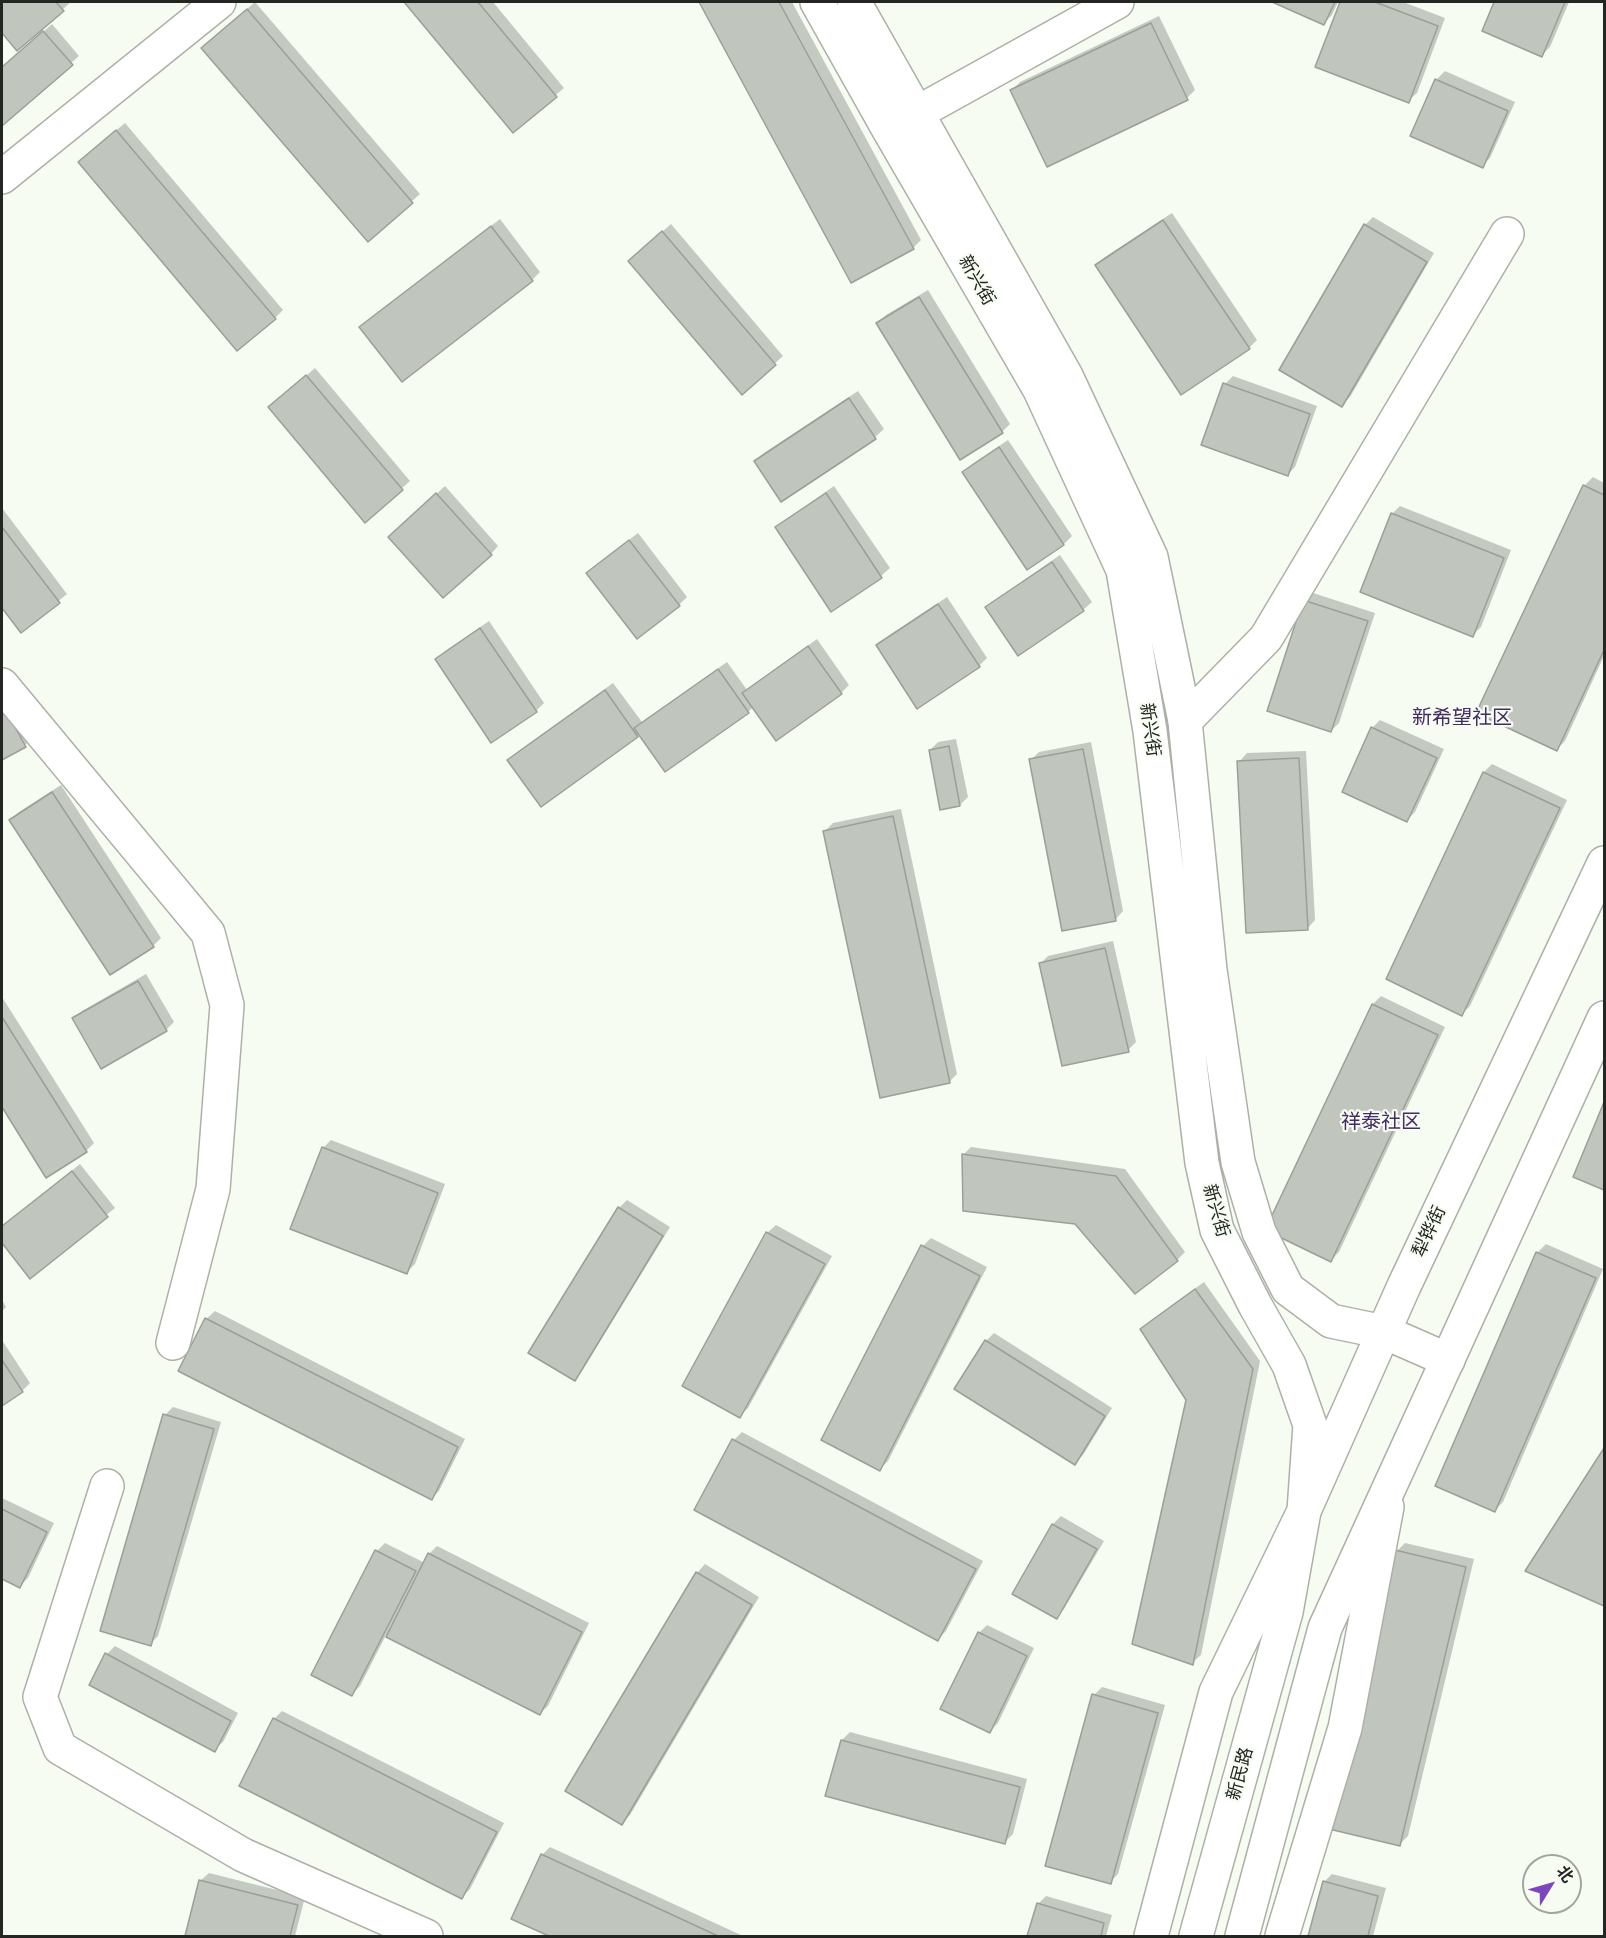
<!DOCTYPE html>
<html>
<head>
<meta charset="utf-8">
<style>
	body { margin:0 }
	#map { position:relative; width:1606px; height:1938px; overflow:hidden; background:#f6fcf2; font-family:Poppins,"Noto Sans SC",sans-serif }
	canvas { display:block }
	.frame { position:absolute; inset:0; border:3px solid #232622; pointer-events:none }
	.north { position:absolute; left:1522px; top:1854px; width:60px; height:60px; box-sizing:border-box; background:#f6fcf2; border:2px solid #a2a69f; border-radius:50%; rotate:53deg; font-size:16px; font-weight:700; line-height:24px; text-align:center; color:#232622 }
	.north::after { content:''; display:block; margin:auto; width:21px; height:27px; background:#7c46bd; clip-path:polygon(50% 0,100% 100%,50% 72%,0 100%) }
</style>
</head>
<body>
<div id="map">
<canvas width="1606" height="1938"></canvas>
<div class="frame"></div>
<div class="north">北</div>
</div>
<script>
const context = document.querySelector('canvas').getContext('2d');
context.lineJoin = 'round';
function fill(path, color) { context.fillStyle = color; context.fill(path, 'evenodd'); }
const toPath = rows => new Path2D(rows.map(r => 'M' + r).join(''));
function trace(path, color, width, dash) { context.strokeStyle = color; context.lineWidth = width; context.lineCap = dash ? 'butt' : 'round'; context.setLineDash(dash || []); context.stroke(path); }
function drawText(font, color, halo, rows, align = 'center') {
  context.font = font + ' Poppins,"Noto Sans SC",sans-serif'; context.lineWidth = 4.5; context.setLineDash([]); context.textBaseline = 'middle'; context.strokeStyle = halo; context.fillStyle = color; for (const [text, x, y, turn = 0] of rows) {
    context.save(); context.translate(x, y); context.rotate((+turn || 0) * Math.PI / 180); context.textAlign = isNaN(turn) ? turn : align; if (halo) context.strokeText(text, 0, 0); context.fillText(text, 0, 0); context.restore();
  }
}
const shadow = toPath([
	[2,2,71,2,17,49,2,31],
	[255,2,420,194,368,239,211,40],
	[406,2,493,2,564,88,513,131],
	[700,2,792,2,921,240,913,248,852,280],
	[1275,2,1338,2,1332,15,1324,23],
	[1342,2,1403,2,1445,18,1417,93,1408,101,1317,66],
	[1496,2,1569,2,1550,47,1542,55,1484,30],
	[1159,16,1195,90,1187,98,1012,90,1020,82],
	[52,24,79,56,2,124,2,68],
	[1445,71,1515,102,1490,158,1482,166,1412,135,1437,79],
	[125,123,283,310,275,318,88,154],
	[1172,213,1257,340,1249,348,1097,265,1105,257],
	[1373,217,1434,253,1350,397,1342,405,1365,225],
	[500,219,540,272,532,280,369,319],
	[671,224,783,356,742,393,638,253],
	[928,290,1010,424,1002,432,878,323,886,315],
	[315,368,410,481,365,521,270,407],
	[1233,376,1317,406,1295,467,1287,475,1225,384],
	[858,391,884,429,875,437,782,500,756,461,764,453],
	[1008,440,1072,536,1064,544,1027,568,964,472,972,464],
	[1593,477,1604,483,1604,656,1565,741,1557,749,1478,712,1585,485],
	[445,486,498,546,491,554,398,529],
	[834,486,890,568,881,576,831,610,777,528,785,520],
	[1400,506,1511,550,1481,627,1473,635,1392,514],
	[2,508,67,594,21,631,2,605],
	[638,533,687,597,679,605,596,565],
	[1060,555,1092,602,1083,610,1018,653,987,608,995,600],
	[1313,593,1375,613,1339,723,1331,731,1305,601],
	[947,597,987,658,979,666,878,646,886,638],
	[489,621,544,703,536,711,437,659,445,651],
	[817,639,849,685,841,693,753,707,748,712,640,733,541,804,509,760,517,752,613,683,642,722,727,662,747,690],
	[2,702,33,737,25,745,2,758],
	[1380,720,1444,749,1415,812,1407,820,1372,728],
	[956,739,968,797,960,805,930,750,938,742],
	[1091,742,1123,911,1115,920,1031,760,1039,752],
	[1306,751,1315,920,1307,929,1239,762,1247,753],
	[1492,764,1567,800,1470,1006,1462,1014,1388,978,1484,772],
	[61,785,161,938,153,946,11,820,19,812],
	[901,809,957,1074,949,1082,825,831,833,823],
	[1113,941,1136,1042,1128,1050,1040,964,1048,956],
	[146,974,174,1022,166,1030,74,1019,82,1011],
	[1381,996,1445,1027,1339,1252,1331,1260,1267,1229,1373,1004],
	[2,997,94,1143,86,1151,47,1175,2,1104],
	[1604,1106,1604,1189,1575,1176],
	[331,1140,445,1184,415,1264,407,1272,323,1148],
	[971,1147,1125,1169,1185,1252,1177,1260,1075,1222,963,1155],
	[80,1164,115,1208,30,1277,2,1240,2,1227],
	[627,1200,670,1227,582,1371,574,1379,619,1208],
	[776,1225,832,1256,748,1408,740,1416,684,1385,767,1233],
	[931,1238,987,1267,888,1461,880,1469,923,1246],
	[1546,1244,1603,1269,1503,1502,1495,1510,1437,1485,1537,1253],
	[1204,1282,1260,1361,1201,1655,1192,1663,1188,1400,1142,1330,1150,1321],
	[2,1300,6,1307,2,1311],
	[215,1311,465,1439,439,1491,431,1499,206,1319],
	[994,1333,1112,1408,1083,1455,1074,1463,986,1341],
	[2,1340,30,1383,22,1391,2,1404],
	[173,1407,221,1422,158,1636,150,1644,165,1415],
	[742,1432,983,1561,946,1631,938,1639,696,1510,734,1440],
	[1604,1451,1604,1604,1527,1571],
	[2,1498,54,1523,28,1578,20,1586,2,1577],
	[1061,1516,1104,1541,1064,1609,1056,1617,1014,1593,1053,1524],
	[385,1543,425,1563,429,1554,437,1546,589,1623,548,1706,539,1714,386,1635,360,1686,352,1694,313,1674,377,1551],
	[1405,1543,1474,1559,1408,1836,1400,1844,1397,1551],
	[705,1564,759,1597,630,1815,622,1823,697,1573],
	[987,1625,1034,1648,998,1723,990,1731,979,1633],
	[115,1646,238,1713,223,1742,214,1750,107,1654],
	[1102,1687,1165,1705,1118,1874,1110,1882,1094,1695],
	[282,1711,504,1823,470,1889,462,1897,274,1719],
	[850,1732,1027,1779,1013,1834,1005,1842,842,1740],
	[550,1847,743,1936,553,1936,513,1918,542,1855],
	[209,1873,305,1897,295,1936,187,1936,200,1881],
	[1332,1874,1386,1888,1373,1936,1310,1936,1324,1882],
	[1046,1896,1112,1915,1106,1936,1029,1936,1038,1904]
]);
const building = toPath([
	[2,2,56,2,64,11,17,51,2,33,2,2],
	[404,2,478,2,557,97,513,133,404,2],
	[699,2,779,2,914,249,851,283,699,2],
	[1272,2,1335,2,1324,25,1272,2],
	[1340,2,1375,2,1438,26,1409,103,1315,67,1340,2],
	[1494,2,1565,2,1542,57,1482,31,1494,2],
	[247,9,413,203,368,242,201,48,247,9],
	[1151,23,1188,100,1047,167,1010,90,1151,23],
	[43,31,73,65,2,126,2,67,43,31],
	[1435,79,1508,111,1483,168,1410,136,1435,79],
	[116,130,276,319,237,351,78,162,116,130],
	[1163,220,1250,349,1181,395,1095,265,1163,220],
	[1364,224,1427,262,1342,407,1279,370,1364,224],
	[491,226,533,281,402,382,359,327,491,226],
	[662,231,776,365,742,395,628,261,662,231],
	[919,297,1003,433,960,460,876,323,919,297],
	[306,375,403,490,365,523,268,407,306,375],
	[1223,383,1310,414,1288,476,1201,445,1223,383],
	[849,398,876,439,781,502,754,461,849,398],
	[999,447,1064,545,1027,570,962,472,999,447],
	[1583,485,1604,495,1604,650,1557,751,1476,713,1583,485],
	[436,493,492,555,443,598,388,537,436,493],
	[826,493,882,578,831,612,775,527,826,493],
	[1391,513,1504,558,1473,637,1360,592,1391,513],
	[2,527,60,603,21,633,2,608,2,527],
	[629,540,680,606,637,639,586,573,629,540],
	[1052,562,1084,611,1018,656,985,607,1052,562],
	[1303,600,1368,621,1331,732,1267,711,1303,600],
	[938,604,980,667,917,709,876,645,938,604],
	[480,628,537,712,491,743,435,659,480,628],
	[808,646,842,694,776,741,742,693,808,646],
	[718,669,749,713,665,772,634,728,718,669],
	[605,690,638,737,541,807,507,760,605,690],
	[2,704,26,747,2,760,2,704],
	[1371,727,1437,758,1407,822,1342,792,1371,727],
	[949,746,960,806,940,810,929,750,949,746],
	[1083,749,1116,921,1062,931,1029,759,1083,749],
	[1299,758,1308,930,1246,933,1237,761,1299,758],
	[1483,772,1560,808,1462,1016,1386,979,1483,772],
	[52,792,154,947,110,975,9,820,52,792],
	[893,816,950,1083,880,1098,823,831,893,816],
	[1105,948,1129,1052,1062,1066,1039,963,1105,948],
	[138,981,167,1031,101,1069,72,1018,138,981],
	[1372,1004,1438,1035,1331,1262,1265,1230,1372,1004],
	[2,1017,87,1152,46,1178,2,1107,2,1017],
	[1604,1102,1604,1190,1573,1177,1604,1102],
	[322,1147,438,1193,407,1274,290,1229,322,1147],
	[962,1154,1116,1176,1178,1261,1135,1294,1075,1224,963,1211,962,1154],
	[72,1171,108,1217,30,1279,2,1243,2,1226,72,1171],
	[618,1207,663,1236,575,1381,528,1353,618,1207],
	[766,1232,825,1264,740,1418,682,1386,766,1232],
	[921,1245,980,1276,880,1471,821,1440,921,1245],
	[1536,1252,1596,1278,1495,1512,1435,1486,1536,1252],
	[1195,1289,1253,1369,1193,1665,1132,1644,1186,1400,1140,1329,1195,1289],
	[205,1318,458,1447,432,1500,178,1371,205,1318],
	[985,1340,1105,1416,1075,1465,954,1389,985,1340],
	[2,1360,23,1392,2,1406,2,1360],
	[163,1414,214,1429,151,1646,100,1631,163,1414],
	[732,1439,976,1569,938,1641,694,1510,732,1439],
	[1604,1448,1604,1606,1525,1571,1604,1448],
	[2,1509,47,1532,20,1588,2,1579,2,1509],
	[1052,1524,1097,1549,1057,1619,1012,1594,1052,1524],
	[375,1550,416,1571,352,1696,311,1675,375,1550],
	[1395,1550,1466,1567,1400,1846,1329,1829,1395,1550],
	[428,1553,582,1632,540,1715,386,1637,428,1553],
	[696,1572,752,1605,622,1825,565,1791,696,1572],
	[978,1632,1027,1656,990,1733,940,1709,978,1632],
	[105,1653,231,1721,215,1752,89,1685,105,1653],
	[1092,1694,1158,1713,1111,1884,1045,1866,1092,1694],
	[273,1718,497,1832,462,1899,239,1786,273,1718],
	[841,1740,1020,1787,1005,1844,825,1796,841,1740],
	[541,1854,718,1936,549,1936,511,1919,541,1854],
	[199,1880,298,1905,290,1936,185,1936,199,1880],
	[1323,1881,1378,1896,1368,1936,1308,1936,1323,1881],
	[1037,1903,1104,1923,1101,1936,1027,1936,1037,1903]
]);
const minor = toPath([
	[917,113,1117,2],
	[2,177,219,2],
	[2,685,208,933,227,1005,213,1189,173,1343],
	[1185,721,1266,638,1507,234],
	[107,1486,40,1697,60,1748,243,1855,426,1936]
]);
const tertiary = toPath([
	[817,2,889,130,1040,390,1123,570,1150,731,1202,1163,1217,1230,1255,1305,1289,1365,1310,1425,1304,1511,1216,1692,1151,1936],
	[854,2,1066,376,1151,557,1185,721,1210,970,1238,1162,1259,1232,1288,1289,1331,1321,1384,1332,1448,1360],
	[1282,1936,1345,1728,1387,1507]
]);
const secondary = toPath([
	[1196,1936,1286,1612,1304,1511,1404,1286,1604,863],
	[1242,1936,1325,1628,1604,1018]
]);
const streetNames = [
	["新兴街",976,281,60],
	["新兴街",1149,730,82],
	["新兴街",1215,1211,74],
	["犁铧街",1430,1232,-65],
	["新民路",1241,1774,-75]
];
const neighbourhoodNames = [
	["新希望社区",1462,719],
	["祥泰社区",1381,1123]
];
fill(shadow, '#0003');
fill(building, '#c0c6bd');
trace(building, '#9aa097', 1.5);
trace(minor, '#acb1a8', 36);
trace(tertiary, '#acb1a8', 36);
trace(secondary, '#acb1a8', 36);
trace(minor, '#fff', 33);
trace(tertiary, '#fff', 33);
trace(secondary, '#fff', 33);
drawText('18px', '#232622', '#f6fcf2', streetNames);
drawText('20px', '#442b66', '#f6fcf2', neighbourhoodNames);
</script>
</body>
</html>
